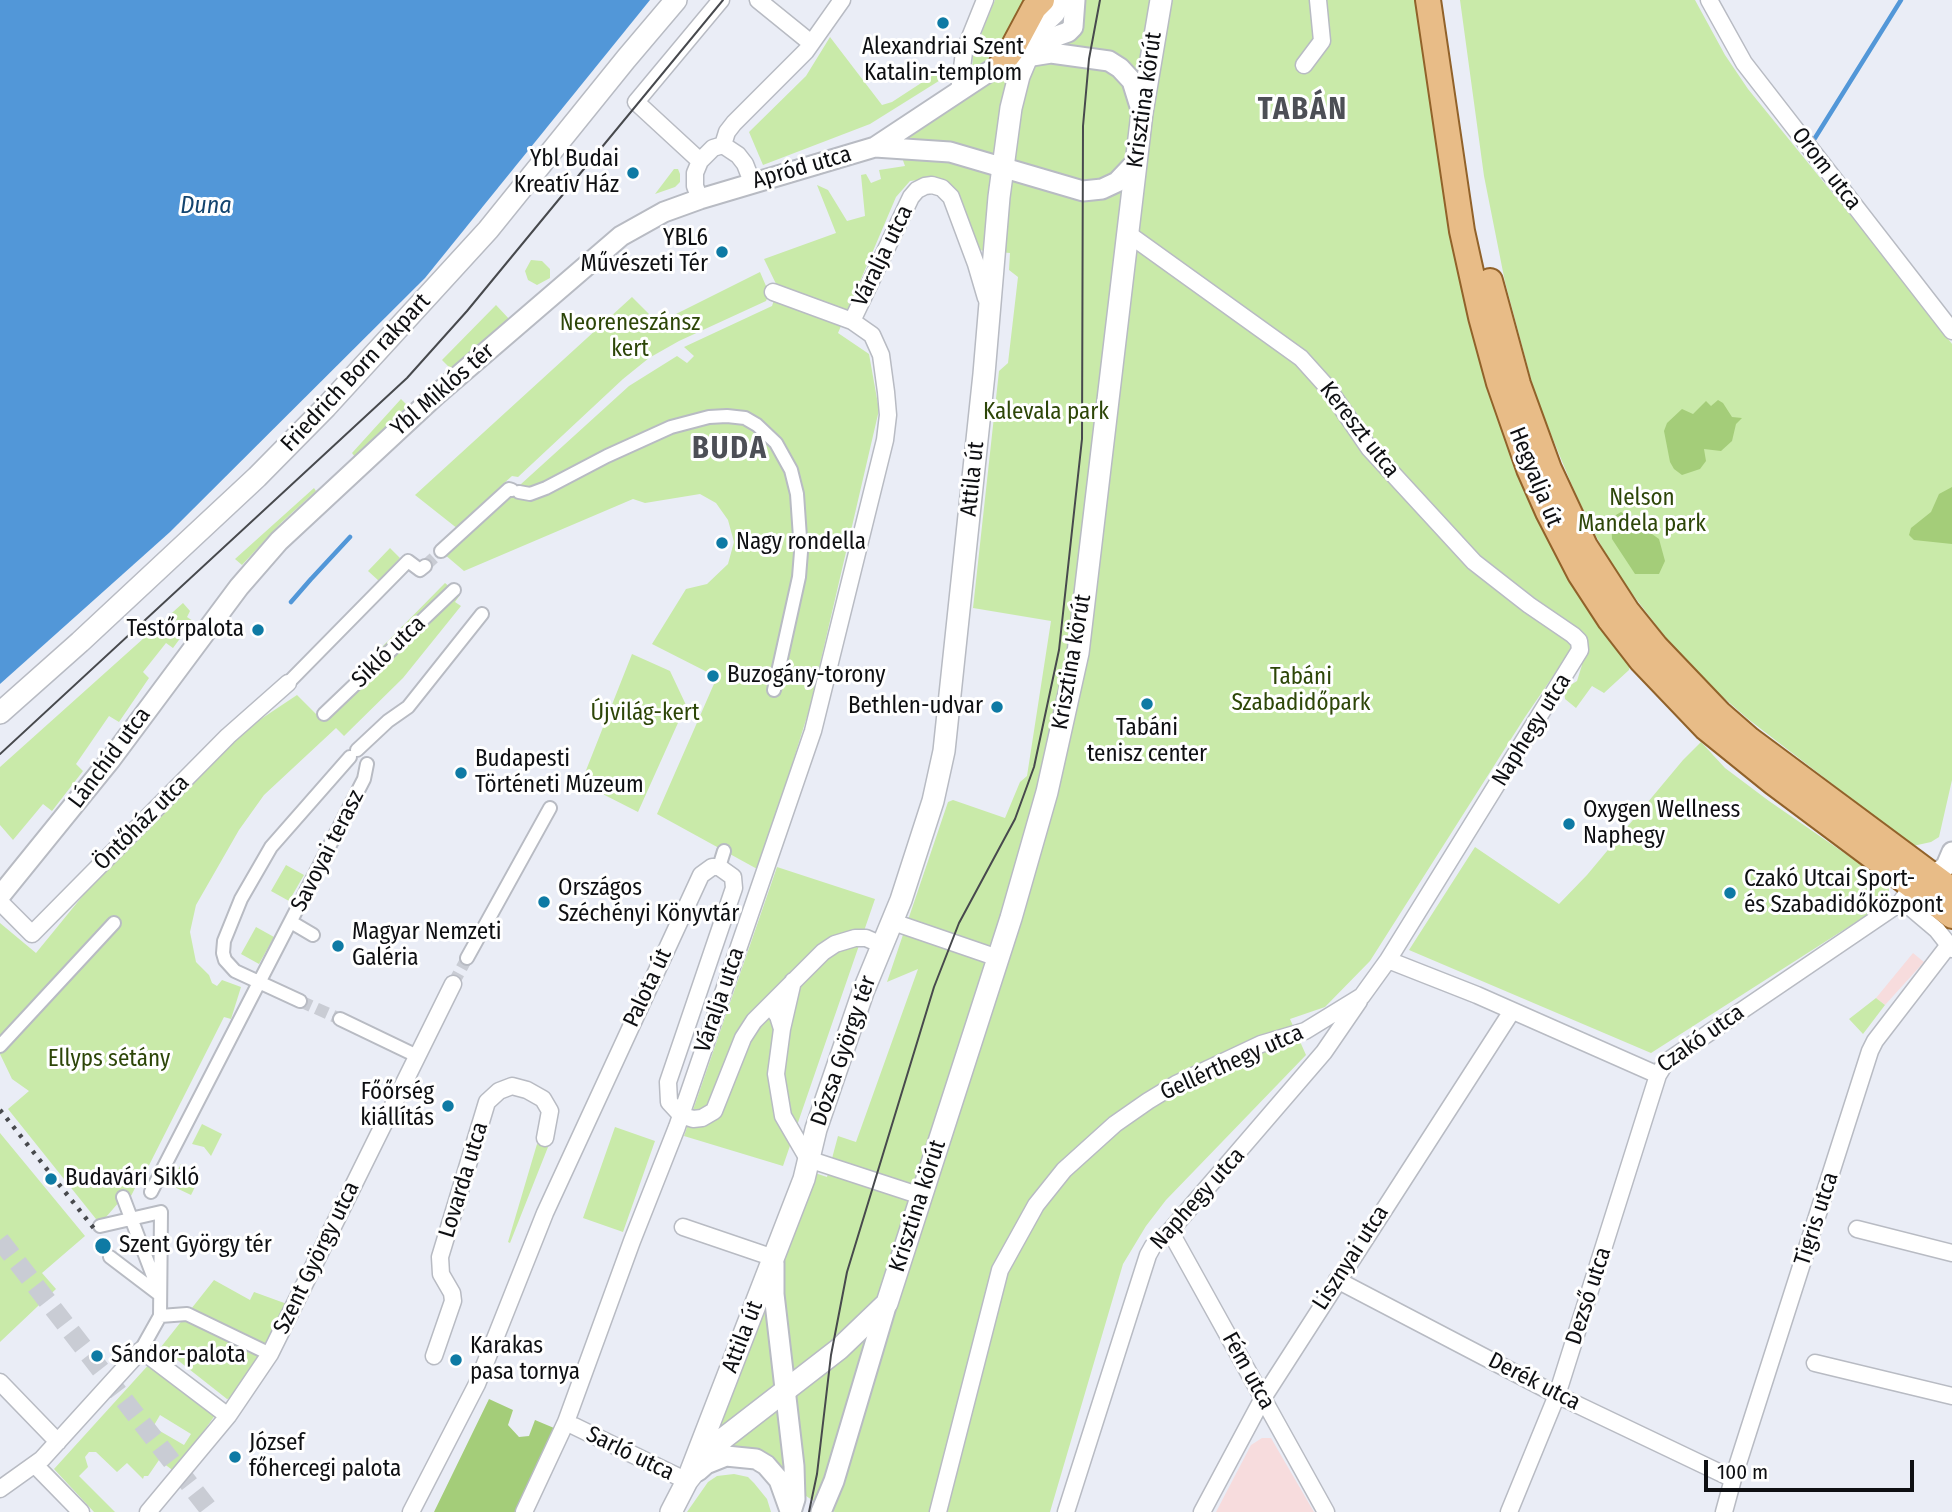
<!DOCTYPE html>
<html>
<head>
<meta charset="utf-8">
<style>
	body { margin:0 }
	#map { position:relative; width:1952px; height:1512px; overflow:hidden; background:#eaedf6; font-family:"Fira Sans Condensed",sans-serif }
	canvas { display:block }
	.scale { position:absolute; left:1704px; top:1460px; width:210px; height:32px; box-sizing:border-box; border:4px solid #0e0f12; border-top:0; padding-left:9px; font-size:21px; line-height:24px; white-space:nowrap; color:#0e0f12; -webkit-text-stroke:5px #fff; paint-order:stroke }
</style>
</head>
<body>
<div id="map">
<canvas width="1952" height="1512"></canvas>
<div class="scale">100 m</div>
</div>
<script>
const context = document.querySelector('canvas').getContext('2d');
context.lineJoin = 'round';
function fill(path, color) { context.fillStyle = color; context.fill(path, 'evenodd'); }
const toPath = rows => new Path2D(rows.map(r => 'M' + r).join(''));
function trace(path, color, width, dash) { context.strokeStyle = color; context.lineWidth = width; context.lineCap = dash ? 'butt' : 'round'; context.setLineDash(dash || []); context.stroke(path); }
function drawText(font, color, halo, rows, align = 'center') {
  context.font = font + ' "Fira Sans Condensed",sans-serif'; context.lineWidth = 6; context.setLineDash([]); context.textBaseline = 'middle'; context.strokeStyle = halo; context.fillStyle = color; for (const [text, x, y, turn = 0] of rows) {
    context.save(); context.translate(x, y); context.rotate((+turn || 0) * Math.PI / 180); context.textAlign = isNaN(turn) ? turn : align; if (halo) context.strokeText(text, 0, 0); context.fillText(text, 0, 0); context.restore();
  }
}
const commercial = toPath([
	[1913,953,1924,962,1885,1005,1876,998],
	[1262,1438,1271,1438,1314,1512,1216,1512,1251,1445]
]);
const green = toPath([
	[995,0,1420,0,1451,216,1631,661,1629,670,1604,693,1592,686,1576,708,1565,699,1564,689,1577,681,1582,665,1582,653,1573,647,1525,717,1370,961,1325,1007,1290,1019,1306,1055,1166,1200,1146,1226,1123,1264,1050,1512,835,1512,826,1509,786,1483,725,1452,712,1436,815,1173,827,1177,838,1136,856,1142,918,969,887,982,948,802,953,800,1005,818,1020,782,1027,776,1051,621,973,608,999,371,1008,363,1018,277,1009,270,1010,253,977,250,935,178,910,181,896,197,838,333,869,354,879,410,810,707,759,870,657,814,717,677,652,644,686,589,707,584,728,564,734,542,728,520,716,503,700,494,645,503,633,499,464,571,444,554,629,386,677,356,687,363,694,356,684,347,772,306,778,288,764,259,836,233,817,185,828,190,847,221,865,216,861,175,866,174,871,183,881,179,879,170,905,166,895,138,971,89,973,54],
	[1460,0,1695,0,1725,55,1748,89,1913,292,1952,344,1952,780,1939,837,1931,842,1913,846,1748,719,1716,691,1666,638,1617,574,1591,527,1571,483,1536,398,1505,282,1484,176],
	[830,37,882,105,892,102,938,72,942,79,870,124,763,165,749,132,806,76],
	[674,169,678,169,680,174,680,182,675,187,655,194],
	[531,260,542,261,550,269,550,278,537,285,528,280,525,271],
	[760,272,769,293,766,301,679,341,649,358,623,379,518,477,512,476,502,485,503,489,458,529,415,495,632,297,658,323],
	[496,305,511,321,451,369,442,360],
	[401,399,408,406,355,457,352,453],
	[314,488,316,491,282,522,242,565,235,559],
	[390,548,400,558,379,581,368,571],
	[445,583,460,595,455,602,461,606,403,678,344,736,336,728,264,795,239,830,196,905,190,932,196,962,209,975,212,983,217,986,222,980,241,987,231,1019,224,1017,138,1187,136,1186,131,1196,126,1194,100,1224,8,1109,29,1091,12,1079,0,1054,0,923,36,953,85,893,234,737,297,695,316,714],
	[183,603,190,611,187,617,193,621,173,648,166,643,143,672,149,678,119,722,109,716,76,764,83,771,52,811,43,804,13,840,0,825,0,767],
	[632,654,670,671,686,705,638,812,581,783],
	[1701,742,1725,768,1769,801,1889,884,1889,901,1651,1053,1409,950,1475,847,1559,904,1587,875,1683,760],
	[286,865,304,875,289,901,271,891],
	[777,867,875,899,783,1166,684,1136],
	[256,927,274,937,259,964,241,954],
	[1876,998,1885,1005,1863,1034,1849,1019],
	[202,1124,222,1134,211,1156,204,1147,192,1144],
	[615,1127,655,1141,623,1232,583,1218],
	[0,1133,85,1236,42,1273,56,1289,0,1342],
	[537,1144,548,1147,510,1243,508,1242],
	[181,1164,188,1175,201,1175,191,1195,170,1185],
	[214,1280,250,1300,254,1292,287,1304,235,1397,227,1399,161,1347],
	[152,1361,218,1411,175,1472,159,1460,148,1476,144,1476,143,1479,127,1463,117,1472,96,1452,89,1452,85,1457,88,1467,79,1476,115,1512,94,1512,54,1469],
	[160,1415,191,1434,184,1445,153,1427],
	[734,1474,748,1477,754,1483,767,1499,771,1512,687,1512,708,1482,717,1476]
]);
const forest = toPath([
	[1718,400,1723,403,1732,417,1742,418,1736,424,1732,441,1721,451,1704,449,1706,461,1700,469,1682,475,1674,469,1670,462,1664,431,1667,423,1682,409,1693,414,1706,401,1711,406],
	[1952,487,1952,544,1914,540,1909,535,1911,528,1931,512,1939,494],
	[1621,512,1659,539,1665,561,1659,574,1635,574,1612,539,1611,518],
	[489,1399,513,1410,508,1425,519,1437,529,1436,535,1420,554,1428,515,1512,434,1512]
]);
const water = toPath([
	[0,0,650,0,425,278,170,532,0,684]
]);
const stream = toPath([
	[1815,138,1901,0],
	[312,578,350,537],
	[291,602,311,579]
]);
const pedestrianTunnel = toPath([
	[425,566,441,551],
	[453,984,467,958],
	[300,1001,340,1019]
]);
const tertiaryTunnel = toPath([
	[0,1240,211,1512]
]);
const pedestrian = toPath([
	[519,492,530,494,546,488,607,456,671,427,709,417,727,416,745,418,757,425,776,443,791,470,797,494,801,552,799,577,774,690],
	[441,551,509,489,512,490],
	[288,683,408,561,420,570,425,566],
	[324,714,454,590],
	[357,750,388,721,408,707,482,614],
	[719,867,724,851],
	[291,922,313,935],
	[467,958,550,808],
	[300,1001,235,971,225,960,223,953,224,941,241,899,271,847,350,757],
	[340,1019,417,1056],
	[0,1046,114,923],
	[151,1192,364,779,367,764],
	[123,1197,158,1289],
	[100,1226,161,1212,160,1316,141,1350],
	[110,1257,160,1295],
	[160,1316,187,1314,270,1354]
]);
const minor = toPath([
	[758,0,811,43],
	[1709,0,1744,63,1952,331],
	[1304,65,1322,41,1318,0],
	[959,92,964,52,985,0],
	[723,145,727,132,734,123,806,51,842,0],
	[700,161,636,102,721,0],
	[700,199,695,186,695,173,700,161,713,148,723,145,738,155,745,164,752,182],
	[852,321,911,197,917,190,925,186,932,185,942,188,951,197,976,264,986,298],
	[0,902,32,934,228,736,288,683],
	[1900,903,1911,908,1937,930,1952,949],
	[893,922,998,958],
	[1388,960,1477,995,1658,1075],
	[770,1005,778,1016,782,1029,776,1074,783,1116,808,1159,921,1196],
	[782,1029,793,981],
	[683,1227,774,1258],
	[1857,1229,1952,1253],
	[1170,1231,1326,1512],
	[1337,1280,1557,1395,1733,1479],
	[434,1356,453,1301,452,1293,441,1274,440,1257,487,1102,499,1091,512,1086,527,1090,543,1099,550,1111,545,1138],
	[1815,1363,1952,1396],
	[0,1382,58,1442],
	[574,1426,687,1481],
	[35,1465,81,1512],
	[0,1489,42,1459,141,1350,228,1416],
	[148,1512,228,1416,270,1354,453,984],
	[411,1512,477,1384,545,1213,701,875,712,867,719,867,733,877,734,888,668,1082,669,1102,681,1115,693,1119,702,1118,714,1111,743,1038,754,1021,823,952,835,944,855,938,866,938,882,945],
	[524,1512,566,1422,632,1241,677,1127,813,731,885,440,888,415,886,392,881,355,872,335,852,321,773,292],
	[938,1512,1000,1270,1036,1205,1064,1170,1115,1124,1148,1101,1176,1084,1261,1044,1305,1031,1362,996,1388,960,1580,650,1579,641,1573,635,1529,605,1474,562,1369,448,1328,388,1301,358,1127,233],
	[1066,1512,1148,1255,1153,1246,1170,1231,1324,1052,1359,1001],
	[1202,1512,1263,1398,1512,1011],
	[1509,1512,1557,1395,1658,1075,1666,1062,1900,903,1913,885],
	[1724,1512,1733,1479,1870,1051,1875,1041,1948,946]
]);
const tertiary = toPath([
	[1030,54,1054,37,1068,32,1073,27,1075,0],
	[875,147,950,152,1083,191,1102,189,1117,182,1135,163],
	[1924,881,1933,876,1946,866,1952,852],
	[0,896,111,759,239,587,279,541,435,396,621,236,664,212,700,199,875,147,1002,63,1026,57,1051,53,1109,61,1120,68,1132,81,1142,113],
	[774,1263,774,1294,794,1466,795,1499,791,1512],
	[698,1471,706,1464,726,1456,756,1459,766,1465,779,1480,789,1508],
	[821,1512,834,1481,887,1303]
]);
const secondary = toPath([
	[0,713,80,642,257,477,326,407,488,230,626,59,676,0],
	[687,1481,708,1454,724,1438,839,1349,887,1303,1011,918,1047,792,1078,653,1142,113,1161,0],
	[671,1512,687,1481,804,1179,816,1129,863,992,901,900,933,801,944,751,984,374,999,197,1011,108,1019,76,1040,26,1054,13,1062,0]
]);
const primary = toPath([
	[1428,0,1462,231,1481,317,1499,383,1529,469,1548,512,1580,574,1610,620,1641,660,1706,728,1774,783,1952,916],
	[1002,63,1011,51,1034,8,1042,0],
	[1490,281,1518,384,1549,469,1585,546,1627,611,1656,647,1719,713,1750,740,1952,890]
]);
const tram = toPath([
	[0,754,407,378,467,311,723,0],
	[809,1512,817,1474,831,1355,847,1272,934,987,959,923,1015,819,1034,767,1059,650,1082,439,1083,126,1089,59,1100,0]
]);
const rail = toPath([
	[0,1110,96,1231]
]);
const markers = [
	[943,23,7,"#0e7aa4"],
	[633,173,7,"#0e7aa4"],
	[722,252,7,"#0e7aa4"],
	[722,543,7,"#0e7aa4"],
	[258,630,7,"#0e7aa4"],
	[713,676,7,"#0e7aa4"],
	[1147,704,7,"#0e7aa4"],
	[997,707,7,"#0e7aa4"],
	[461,773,7,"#0e7aa4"],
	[1569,824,7,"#0e7aa4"],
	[1730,893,7,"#0e7aa4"],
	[544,902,7,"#0e7aa4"],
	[338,946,7,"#0e7aa4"],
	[448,1106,7,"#0e7aa4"],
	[51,1179,7,"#0e7aa4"],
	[103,1246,9,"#0e7aa4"],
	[97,1356,7,"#0e7aa4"],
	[456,1360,7,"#0e7aa4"],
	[235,1457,7,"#0e7aa4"]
];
const poiNames = [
	["Alexandriai Szent",943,48,"center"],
	["Katalin-templom",943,74,"center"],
	["Ybl Budai",619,160,"right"],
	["Kreatív Ház",619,186,"right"],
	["YBL6",708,239,"right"],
	["Művészeti Tér",708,265,"right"],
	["Nagy rondella",736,543],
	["Testőrpalota",244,630,"right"],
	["Buzogány-torony",727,676],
	["Bethlen-udvar",983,707,"right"],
	["Tabáni",1147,729,"center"],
	["tenisz center",1147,755,"center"],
	["Budapesti",475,760],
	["Történeti Múzeum",475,786],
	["Oxygen Wellness",1583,811],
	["Naphegy",1583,837],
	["Czakó Utcai Sport-",1744,880],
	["és Szabadidőközpont",1744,906],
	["Országos",558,889],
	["Széchényi Könyvtár",558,915],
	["Magyar Nemzeti",352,933],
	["Galéria",352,959],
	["Főőrség",434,1093,"right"],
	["kiállítás",434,1119,"right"],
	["Budavári Sikló",65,1179],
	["Szent György tér",119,1246],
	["Karakas",470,1347],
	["pasa tornya",470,1373],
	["Sándor-palota",111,1356],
	["József",249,1444],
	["főhercegi palota",249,1470]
];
const streetNames = [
	["Krisztina körút",1145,100,-82],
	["Apród utca",802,168,-16],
	["Orom utca",1826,169,52],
	["Váralja utca",883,256,-64],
	["Friedrich Born rakpart",356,373,-47],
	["Ybl Miklós tér",443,390,-41],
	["Kereszt utca",1359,430,52],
	["Hegyalja út",1535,477,68],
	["Attila út",973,479,-84],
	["Sikló utca",389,652,-44],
	["Krisztina körút",1072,662,-80],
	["Naphegy utca",1532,730,-58],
	["Lánchíd utca",110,758,-53],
	["Öntőház utca",142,823,-45],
	["Savoyai terasz",328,851,-63],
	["Palota út",648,988,-65],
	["Váralja utca",720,1000,-71],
	["Czakó utca",1701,1039,-35],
	["Dózsa György tér",844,1051,-71],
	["Gellérthegy utca",1232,1063,-24],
	["Lovarda utca",464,1180,-73],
	["Naphegy utca",1198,1199,-48],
	["Krisztina körút",918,1206,-72],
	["Tigris utca",1817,1219,-72],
	["Szent György utca",317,1258,-64],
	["Lisznyai utca",1351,1258,-57],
	["Dezső utca",1589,1296,-72],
	["Attila út",743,1337,-69],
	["Fém utca",1248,1371,61],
	["Derék utca",1534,1382,27],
	["Sarló utca",630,1454,26]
];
const parkNames = [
	["Neoreneszánsz",630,324],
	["kert",630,350],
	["Kalevala park",1046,413],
	["Nelson",1642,499],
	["Mandela park",1642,525],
	["Tabáni",1301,678],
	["Szabadidőpark",1301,704],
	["Újvilág-kert",645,714],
	["Ellyps sétány",109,1060]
];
const waterNames = [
	["Duna",206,206]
];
const districtNames = [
	["TABÁN",1303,111],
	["BUDA",730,450]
];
fill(commercial, '#f7dcdd');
fill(green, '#c9eaa9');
fill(forest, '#a4cd79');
fill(water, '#5297d8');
trace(stream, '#5297d8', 4.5);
trace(pedestrianTunnel, '#c9ccd4', 12, [12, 6]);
trace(tertiaryTunnel, '#c9ccd4', 19, [19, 10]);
trace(pedestrian, '#b8bbc3', 16);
trace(minor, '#b8bbc3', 19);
trace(tertiary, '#b8bbc3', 23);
trace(secondary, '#b8bbc3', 24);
trace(primary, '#91622a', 28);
trace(pedestrian, '#fff', 12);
trace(minor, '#fff', 16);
trace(tertiary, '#fff', 19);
trace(secondary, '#fff', 21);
trace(primary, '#e8bc87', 24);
trace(tram, '#47494d', 2);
trace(rail, '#47494d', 4.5, [3.5, 7]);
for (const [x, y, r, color] of markers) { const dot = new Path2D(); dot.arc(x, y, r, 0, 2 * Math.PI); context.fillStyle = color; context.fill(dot); trace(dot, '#fff', 2.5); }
drawText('23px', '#0e0f12', '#fff', poiNames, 'left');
drawText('23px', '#0e0f12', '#fff', streetNames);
drawText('23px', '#2d4608', '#fff', parkNames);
drawText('italic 24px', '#12446f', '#fff', waterNames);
context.letterSpacing = '2px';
drawText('bold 30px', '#4d4f56', '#fff', districtNames);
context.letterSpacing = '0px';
</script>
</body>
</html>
